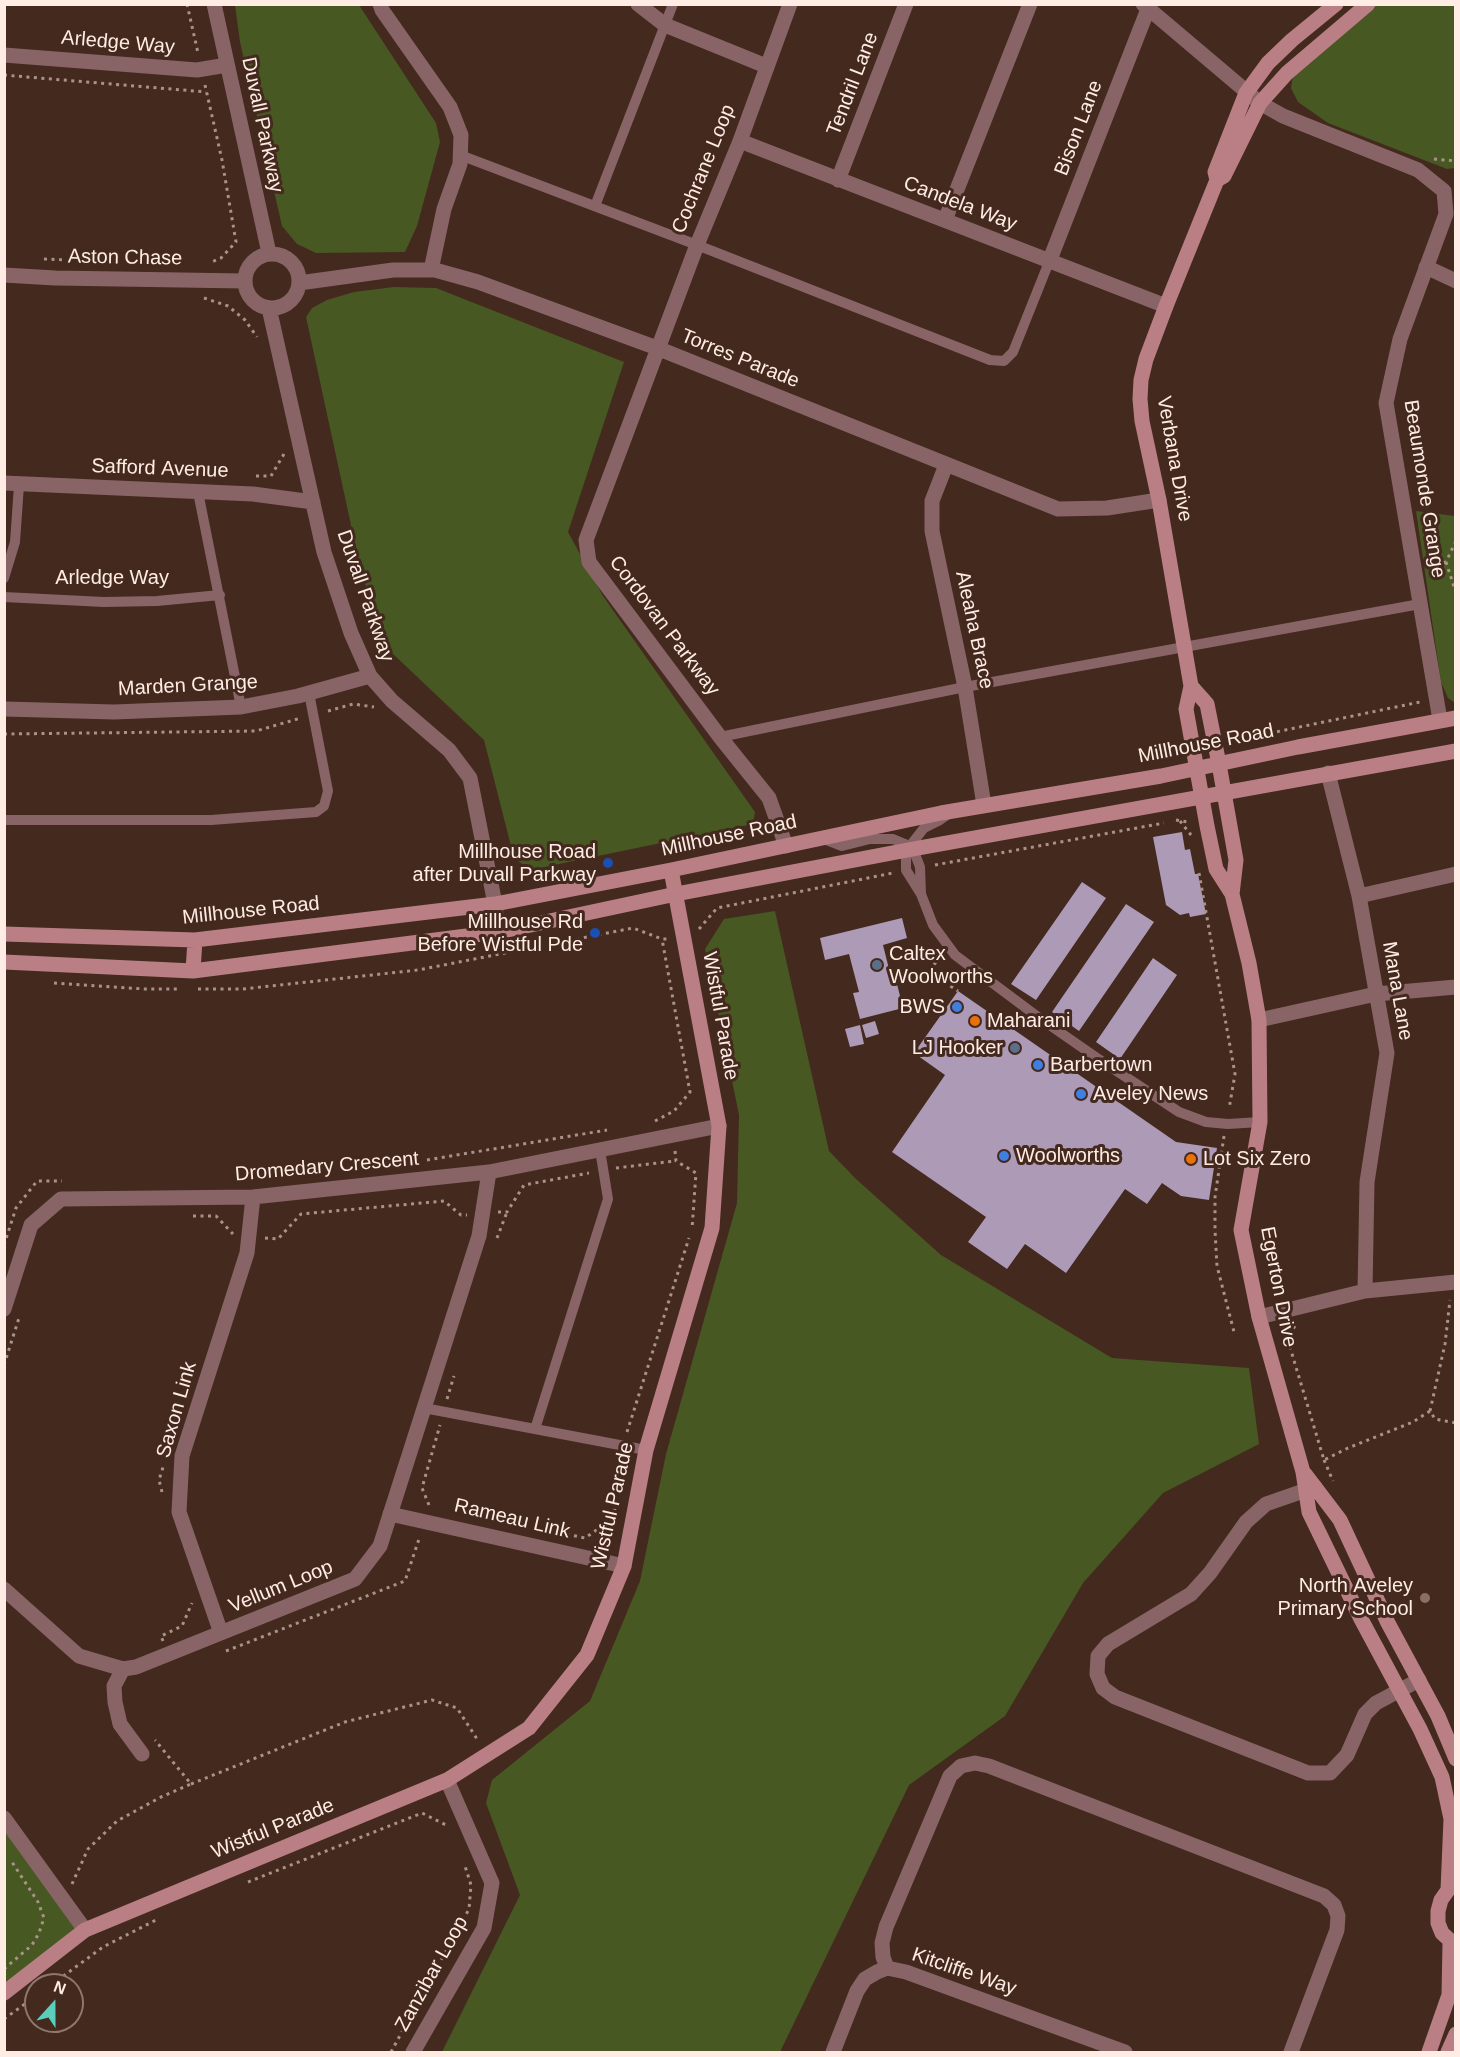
<!DOCTYPE html>
<html>
<head>
<meta charset="utf-8">
<style>
	body { margin:0 }
	#map { position:relative; width:1460px; height:2057px; overflow:hidden; background:#44291e; font-family:Arial,sans-serif }
	canvas { display:block }
	.frame { position:absolute; inset:0; border:6px solid #ffece4; pointer-events:none }
	.north { position:absolute; left:24px; top:1973px; width:60px; height:60px; box-sizing:border-box; background:#44291e; border:2px solid #8f776d; border-radius:50%; rotate:21deg; font-size:16px; font-weight:700; line-height:24px; text-align:center; color:#ffece4 }
	.north::after { content:''; display:block; margin:auto; width:21px; height:27px; background:#5acebd; clip-path:polygon(50% 0,100% 100%,50% 72%,0 100%) }
</style>
</head>
<body>
<div id="map">
<canvas width="1460" height="2057"></canvas>
<div class="frame"></div>
<div class="north">N</div>
</div>
<script>
const context = document.querySelector('canvas').getContext('2d');
context.lineJoin = 'round';
function fill(path, color) { context.fillStyle = color; context.fill(path, 'evenodd'); }
const toPath = rows => new Path2D(rows.map(r => 'M' + r).join(''));
function trace(path, color, width, dash) { context.strokeStyle = color; context.lineWidth = width; context.lineCap = dash ? 'butt' : 'round'; context.setLineDash(dash || []); context.stroke(path); }
function drawText(font, color, halo, rows, align = 'center') {
  context.font = font + ' Arial,sans-serif'; context.lineWidth = 6; context.setLineDash([]); context.textBaseline = 'middle'; context.strokeStyle = halo; context.fillStyle = color; for (const [text, x, y, turn = 0] of rows) {
    context.save(); context.translate(x, y); context.rotate((+turn || 0) * Math.PI / 180); context.textAlign = isNaN(turn) ? turn : align; if (halo) context.strokeText(text, 0, 0); context.fillText(text, 0, 0); context.restore();
  }
}
const green = toPath([
	[235,5,359,5,436,123,440,142,417,226,405,252,316,253,297,244,282,226,240,42],
	[1376,5,1455,5,1455,168,1447,169,1328,123,1298,102,1291,88,1293,75],
	[394,287,436,288,624,362,568,532,603,596,755,812,753,824,530,870,514,858,484,740,393,654,362,576,306,317,312,308,327,300,354,292],
	[1416,511,1455,516,1455,703,1448,698,1441,682],
	[775,911,829,1151,856,1179,941,1255,1112,1358,1249,1368,1259,1444,1163,1493,1083,1583,1005,1716,909,1785,780,2052,442,2052,520,1895,486,1803,492,1780,590,1701,640,1581,666,1454,737,1203,739,1115,705,949,724,919],
	[4,1818,85,1931,4,1994]
]);
const building = toPath([
	[1182,832,1185,850,1190,849,1195,874,1198,874,1206,914,1190,917,1189,913,1180,915,1166,905,1153,837],
	[1082,882,1106,898,1036,1000,1011,984],
	[1126,904,1154,922,1079,1031,1052,1012],
	[902,918,907,938,883,945,893,985,897,984,903,1008,860,1019,853,993,859,992,849,954,825,960,820,938],
	[1153,958,1177,975,1120,1059,1096,1042],
	[958,991,1176,1142,1217,1148,1209,1200,1181,1196,1162,1183,1147,1204,1125,1189,1066,1273,1025,1244,1007,1269,968,1242,986,1217,892,1152,945,1075,914,1053],
	[875,1021,879,1034,866,1038,862,1025],
	[860,1025,864,1044,850,1047,845,1029]
]);
const path = toPath([
	[187,4,198,53],
	[4,75,206,92],
	[205,85,222,160,236,242,221,258,209,263],
	[1434,159,1456,161],
	[44,259,68,260],
	[204,298,228,306,245,320,257,337],
	[256,476,271,476,284,454],
	[1446,562,1456,593],
	[1429,566,1446,562,1456,541],
	[328,711,353,704,374,707],
	[4,734,256,731,301,718],
	[1233,737,1242,739,1420,702],
	[1176,820,1188,822],
	[1180,821,1191,835],
	[935,865,1164,823],
	[1199,873,1235,1074,1229,1109],
	[699,929,717,908,893,873],
	[940,956,929,972,958,991],
	[891,979,929,972],
	[54,983,145,989,179,989],
	[198,989,243,989,418,970,633,928,662,939,667,939],
	[655,1121,674,1111,690,1092,662,939],
	[1224,1136,1215,1197,1215,1230,1217,1266,1234,1332],
	[675,1151,676,1161,696,1173,692,1229],
	[427,1160,607,1130],
	[616,1168,675,1161],
	[498,1212,507,1212,524,1185,589,1173],
	[193,1216,216,1216,233,1234],
	[265,1238,278,1239,301,1214,444,1201,461,1215,467,1215],
	[497,1238,507,1212],
	[4,1245,16,1208,37,1181,62,1181],
	[1295,1326,1289,1335,1289,1344,1324,1460,1348,1448,1413,1422,1430,1411,1435,1419,1456,1423],
	[4,1365,19,1318],
	[447,1399,454,1376],
	[1430,1411,1445,1344,1450,1300],
	[627,1432,689,1238],
	[1324,1460,1333,1481],
	[162,1492,159,1480,164,1464],
	[429,1505,422,1488,440,1425],
	[552,1531,585,1538,614,1518,619,1459],
	[163,1641,161,1636,182,1626,192,1603],
	[226,1651,405,1581,420,1536],
	[191,1784,345,1722,432,1700,457,1708,479,1742],
	[248,1882,422,1813,448,1826],
	[72,1884,88,1849,117,1821,161,1797,191,1784,155,1740],
	[4,1969,32,1945,39,1933,44,1918,38,1902,10,1859],
	[51,1985,103,1947,156,1920],
	[4,2019,36,1996],
	[391,2052,469,1909,471,1885,465,1866]
]);
const lane = toPath([
	[460,155,697,245,990,360,1004,361,1013,352,1049,262],
	[595,206,673,4],
	[198,492,241,707],
	[4,578,15,542,19,485],
	[4,597,104,602,157,601,220,595],
	[720,737,965,687,1420,604],
	[947,815,940,820,924,828,906,851,906,870,921,894,933,925,955,955,1038,1017,1100,1060,1179,1112,1206,1122,1228,1124,1260,1122],
	[4,820,211,820,316,812,324,806,328,791,309,693],
	[824,839,842,846,870,839,893,839,910,846,913,849,920,867,921,894],
	[424,1408,646,1450],
	[535,1429,608,1199,600,1150]
]);
const street = toPath([
	[214,4,269,253],
	[380,4,382,10,450,107,461,135,460,164,444,209,431,270],
	[638,4,665,25,766,66],
	[1143,4,1260,103,1283,116,1418,170,1444,191,1446,214,1400,339,1386,403,1440,720],
	[4,55,197,70,227,65],
	[740,141,1166,306],
	[838,180,906,4],
	[945,220,1030,4],
	'245 281a27 27 0 1 1 54 0a27 27 0 1 1-54 0Z',
	[1049,262,1148,9],
	[1426,267,1456,281],
	[4,275,55,278,244,281],
	[299,283,393,270,435,270,478,282,657,348,1058,509,1107,508,1159,500],
	[269,308,324,552,351,633,370,676,392,701,449,750,470,778,495,904,498,932],
	[946,465,932,501,932,531,965,687,984,805],
	[4,483,253,494,313,502],
	[4,709,114,712,241,707,298,696,370,676],
	[1328,773,1359,896,1387,1053,1367,1182,1365,1291],
	[786,846,769,798,720,737,589,562,586,540,697,245,740,141,790,4],
	[1359,896,1456,874],
	[1259,1020,1376,994,1456,987],
	[4,1309,31,1225,61,1199,253,1197,489,1172,719,1126],
	[1259,1317,1365,1291,1456,1282],
	[1315,1487,1266,1504,1246,1522,1210,1573,1191,1594,1108,1644,1098,1656,1097,1674,1103,1688,1115,1697,1308,1773,1330,1773,1347,1755,1365,1714,1376,1703,1419,1680],
	[390,1514,624,1566],
	[4,1589,79,1656,123,1669,136,1667,355,1579,380,1546,479,1236,489,1172],
	[221,1633,179,1512,182,1456,247,1253,253,1197],
	[123,1669,114,1686,115,1702,120,1724,142,1754],
	[4,1818,85,1930],
	[887,1968,883,1957,882,1943,886,1927,950,1776,961,1766,975,1763,989,1766,1324,1896,1334,1905,1338,1916,1337,1930,1291,2052],
	[413,2052,484,1928,492,1883,447,1780],
	[833,2052,857,1991,865,1979,877,1972,887,1968,906,1972,1125,2052]
]);
const secondary = toPath([
	[1368,4,1287,73,1260,103,1224,176,1217,180,1166,306,1146,359,1141,380,1140,399,1142,421,1159,500,1191,686,1186,709,1207,826,1216,869,1232,894,1249,963,1259,1020,1260,1122,1241,1230,1259,1317,1303,1472,1309,1512,1361,1619,1420,1729,1442,1777,1451,1819,1448,1890],
	[1217,180,1215,172,1246,93,1268,63,1292,40,1336,4],
	[1191,686,1207,704,1219,764,1236,860,1232,894],
	[4,934,195,940,495,904,671,870,941,813,1161,776,1298,747,1456,718],
	[4,962,193,971,498,932,676,894,913,849,1456,751],
	[193,971,195,940],
	[1305,1474,1340,1520,1388,1623,1438,1716,1456,1759],
	[1456,1885,1448,1890,1441,1900,1438,1911,1438,1923,1442,1933,1456,1946],
	[4,1993,85,1930,447,1780,529,1728,587,1655,624,1566,646,1450,712,1228,719,1126,671,870],
	[1429,2052,1449,1995,1450,1943],
	[1448,2052,1456,2034]
]);
const markers = [
	[608,863,6,"#1a4fb4"],
	[595,933,6,"#1a4fb4"],
	[877,965,6,"#5c6f8a"],
	[957,1007,6,"#3f7fe0"],
	[975,1021,6,"#e8710a"],
	[1015,1048,6,"#5c6f8a"],
	[1038,1065,6,"#3f7fe0"],
	[1081,1094,6,"#3f7fe0"],
	[1004,1156,6,"#3f7fe0"],
	[1191,1159,6,"#e8710a"],
	[1425,1598,6,"#8d6e63"]
];
const streetNames = [
	["Arledge Way",118,43,5],
	["Tendril Lane",853,84,-69],
	["Duvall Parkway",262,125,78],
	["Bison Lane",1079,128,-69],
	["Cochrane Loop",704,169,-68],
	["Candela Way",960,204,21],
	["Aston Chase",125,258,1],
	["Torres Parade",740,359,22],
	["Verbana Drive",1174,459,80],
	["Safford Avenue",160,469,2],
	["Beaumonde Grange",1424,489,81],
	["Arledge Way",112,578],
	["Duvall Parkway",365,596,71],
	["Cordovan Parkway",664,626,53],
	["Aleaha Brace",974,630,78],
	["Marden Grange",188,686,-3],
	["Millhouse Road",1206,744,-11],
	["Millhouse Road",729,836,-12],
	["Millhouse Road",251,911,-6],
	["Mana Lane",1397,991,80],
	["Wistful Parade",720,1016,80],
	["Dromedary Crescent",327,1167,-5],
	["Egerton Drive",1278,1287,79],
	["Saxon Link",177,1410,-74],
	["Wistful Parade",613,1506,-77],
	["Rameau Link",512,1519,13],
	["Vellum Loop",281,1587,-22],
	["Wistful Parade",273,1829,-22],
	["Kitcliffe Way",964,1972,19],
	["Zanzibar Loop",432,1974,-61]
];
const poiNames = [
	["Millhouse Road",596,852,"right"],
	["after Duvall Parkway",596,875,"right"],
	["Millhouse Rd",583,922,"right"],
	["Before Wistful Pde",583,945,"right"],
	["Caltex",889,954],
	["Woolworths",889,977],
	["BWS",945,1007,"right"],
	["Maharani",987,1021],
	["LJ Hooker",1003,1048,"right"],
	["Barbertown",1050,1065],
	["Aveley News",1093,1094],
	["Woolworths",1016,1156],
	["Lot Six Zero",1203,1159],
	["North Aveley",1413,1586,"right"],
	["Primary School",1413,1609,"right"]
];
fill(green, '#475822');
fill(building, '#ac9ab7');
trace(path, '#a99389', 3, [3, 4.5]);
trace(lane, '#886467', 10);
trace(street, '#886467', 15);
trace(secondary, '#b97f85', 15);
for (const [x, y, r, color] of markers) { const dot = new Path2D(); dot.arc(x, y, r, 0, 2 * Math.PI); context.fillStyle = color; context.fill(dot); trace(dot, '#44291e', 2); }
drawText('20px', '#ffece4', '#44291e', streetNames);
drawText('20px', '#ffece4', '#44291e', poiNames, 'left');
</script>
</body>
</html>
